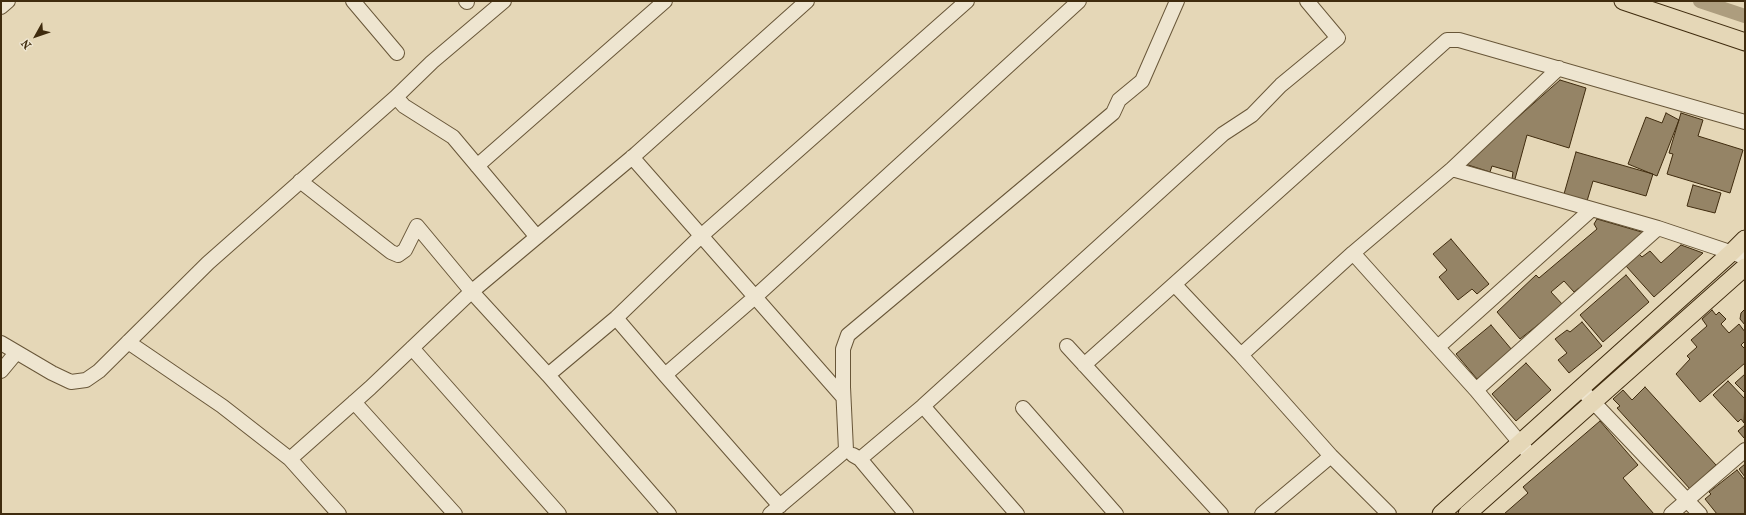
<!DOCTYPE html>
<html>
<head>
<meta charset="utf-8">
<style>
	body { margin:0 }
	#map { position:relative; width:1746px; height:515px; overflow:hidden; background:#e5d7b7; font-family:"IM FELL French Canon",serif }
	canvas { display:block }
	.frame { position:absolute; inset:0; border:2px solid #3f2b0e; pointer-events:none }
	.north { position:absolute; left:16px; top:16px; width:40px; height:40px; -webkit-text-stroke:3px #eee5d0; paint-order:stroke; rotate:230deg; font-size:11px; font-weight:700; line-height:16px; text-align:center; color:#3f2b0e }
	.north::after { content:''; display:block; margin:auto; width:14px; height:18px; background:#3f2b0e; clip-path:polygon(50% 0,100% 100%,50% 72%,0 100%) }
</style>
</head>
<body>
<div id="map">
<canvas width="1746" height="515"></canvas>
<div class="frame"></div>
<div class="north">N</div>
</div>
<script>
const context = document.querySelector('canvas').getContext('2d');
context.lineJoin = 'round';
const toPath = rows => new Path2D(rows.map(r => 'M' + r).join(''));
function trace(path, color, width, dash) { context.strokeStyle = color; context.lineWidth = width; context.lineCap = dash ? 'butt' : 'round'; context.setLineDash(dash || []); context.stroke(path); }
function fill(path, color) { context.fillStyle = color; context.fill(path, 'evenodd'); }
const canal = toPath([
	[1700,1,1745,16]
]);
const building = toPath([
	[1560,80,1586,88,1569,148,1527,135,1515,179,1512,179,1513,172,1492,166,1490,172,1465,164,1560,80],
	[1666,113,1679,120,1657,176,1628,164,1646,117,1662,123,1666,113],
	[1681,113,1703,120,1698,136,1743,150,1730,193,1667,174,1673,154,1669,153,1681,113],
	[1576,152,1653,174,1646,196,1593,181,1587,201,1564,194,1576,152],
	[1693,185,1721,193,1715,213,1687,206,1693,185],
	[1597,219,1645,233,1580,290,1579,288,1574,292,1564,281,1551,292,1563,305,1520,339,1497,312,1536,275,1539,278,1597,229,1594,224,1597,219],
	[1451,239,1489,284,1477,294,1472,289,1458,300,1439,277,1447,270,1433,254,1451,239],
	[1681,245,1703,253,1654,297,1626,266,1639,254,1642,257,1650,251,1661,263,1681,245],
	[1626,275,1649,302,1603,342,1580,315,1626,275],
	[1745,309,1745,325,1740,319,1741,313,1745,309],
	[1712,310,1716,315,1719,312,1726,319,1721,324,1729,333,1739,324,1745,332,1745,341,1741,345,1745,349,1745,363,1700,402,1676,374,1690,359,1687,356,1697,347,1691,340,1707,326,1702,319,1712,310],
	[1582,322,1602,346,1569,373,1558,360,1567,353,1555,339,1567,330,1570,332,1582,322],
	[1491,325,1512,350,1477,379,1456,354,1491,325],
	[1526,363,1551,390,1516,421,1492,394,1526,363],
	[1745,374,1745,393,1735,383,1745,374],
	[1728,381,1745,399,1744,423,1741,419,1738,422,1713,395,1728,381],
	[1645,387,1716,465,1690,489,1617,408,1620,406,1613,399,1623,390,1632,400,1645,387],
	[1600,421,1638,465,1623,478,1654,514,1504,514,1528,493,1523,487,1600,421],
	[1745,425,1745,437,1744,438,1738,431,1745,425],
	[1745,464,1745,477,1739,469,1745,464],
	[1737,470,1745,480,1745,514,1717,514,1705,499,1711,494,1709,492,1737,470]
]);
const minor = toPath([
	[353,1,397,53],
	[466,1,467,2],
	[1,7,8,1],
	[396,97,404,106,453,137,537,237],
	[632,157,843,397],
	[477,166,665,1],
	[1452,169,1658,228,1745,257],
	[300,181,391,252,398,255,405,250,417,226,472,292,548,375,669,514],
	[1353,253,1476,390,1531,456],
	[1175,285,1241,355,1331,456,1389,514],
	[616,318,665,375,780,506],
	[128,342,222,406,290,459,339,514],
	[1,343,52,373,71,382,86,380,99,371,208,263,396,97,432,62,504,1],
	[1067,346,1221,514],
	[1438,347,1592,209],
	[412,348,559,514],
	[1241,355,1353,253,1452,169,1559,68],
	[1084,365,1447,40,1459,40,1745,122],
	[1,371,16,353],
	[548,375,616,318,701,236,967,1],
	[665,375,755,297,1079,1],
	[1580,388,1700,514],
	[1476,390,1658,228],
	[354,402,455,514],
	[923,406,1017,514],
	[1023,408,1116,514],
	[853,455,860,459,906,514],
	[290,459,370,388,470,293,636,154,807,1],
	[860,459,923,406,1223,134,1252,115,1281,85,1338,38,1307,1],
	[770,514,846,450,843,387,843,349,848,335,1113,113,1119,100,1142,81,1177,1],
	[1262,514,1331,456],
	[1671,514,1745,450]
]);
const major = toPath([
	[1623,1,1745,42],
	[1441,514,1732,252,1745,239],
	[1467,514,1745,267]
]);
trace(canal, '#ad9d7e', 14);
fill(building, '#958466');
trace(building, '#3f2b0e', 1);
trace(minor, '#685638', 16);
trace(major, '#3f2b0e', 19);
trace(minor, '#eee5d0', 14);
trace(major, '#e5d7b7', 17);
</script>
</body>
</html>
